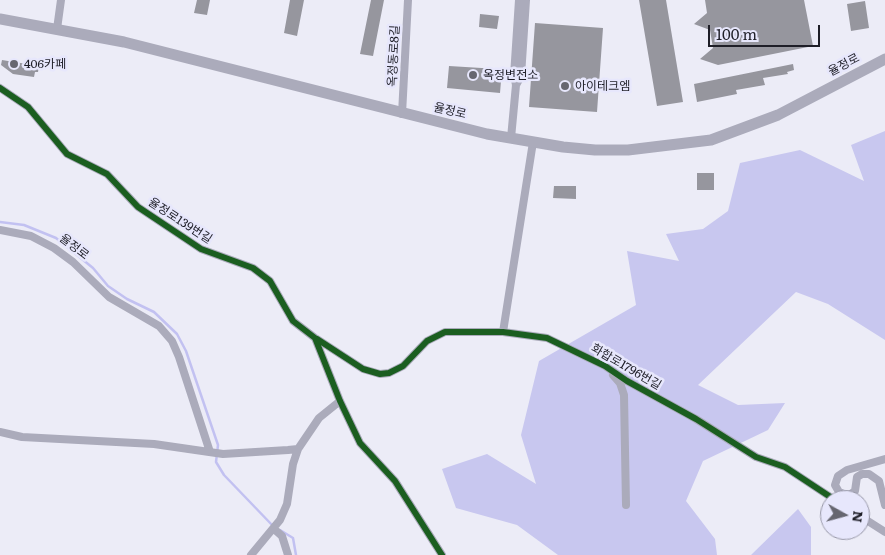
<!DOCTYPE html>
<html>
<head>
<meta charset="utf-8">
<style>
	body { margin:0 }
	#map { position:relative; width:885px; height:555px; overflow:hidden; background:#ececf7; font-family:Literata,serif }
	canvas { display:block }
	.north { position:absolute; left:820px; top:490px; width:50px; height:50px; box-sizing:border-box; background:#e7e7fc; border:1px solid #9797a7; border-radius:50%; rotate:97deg; font-size:14px; font-weight:700; line-height:20px; text-align:center; color:#1e1e27 }
	.north::after { content:''; display:block; margin:auto; width:18px; height:22px; background:#666670; clip-path:polygon(50% 0,100% 100%,50% 72%,0 100%) }
	.scale { position:absolute; left:708px; top:25px; width:112px; height:22px; box-sizing:border-box; border:2px solid #1e1e27; border-top:0; padding-left:6px; font-size:15px; line-height:18px; white-space:nowrap; color:#1e1e27; -webkit-text-stroke:4px #e7e7fc; paint-order:stroke }
</style>
</head>
<body>
<div id="map">
<canvas width="885" height="555"></canvas>
<div class="north">N</div>
<div class="scale">100 m</div>
</div>
<script>
const context = document.querySelector('canvas').getContext('2d');
context.lineJoin = 'round';
function fill(path, color) { context.fillStyle = color; context.fill(path, 'evenodd'); }
const toPath = rows => new Path2D(rows.map(r => 'M' + r).join(''));
function trace(path, color, width, dash) { context.strokeStyle = color; context.lineWidth = width; context.lineCap = dash ? 'butt' : 'round'; context.setLineDash(dash || []); context.stroke(path); }
function drawText(font, color, halo, rows, align = 'center') {
  context.font = font + ' Literata,"Noto Sans KR",serif'; context.lineWidth = 5; context.setLineDash([]); context.textBaseline = 'middle'; context.strokeStyle = halo; context.fillStyle = color; for (const [text, x, y, turn = 0] of rows) {
    context.save(); context.translate(x, y); context.rotate((+turn || 0) * Math.PI / 180); context.textAlign = isNaN(turn) ? turn : align; if (halo) context.strokeText(text, 0, 0); context.fillText(text, 0, 0); context.restore();
  }
}
const forest = toPath([
	[885,131,885,340,828,304,796,292,698,385,738,405,785,403,768,430,703,461,686,501,715,539,717,555,558,555,517,525,456,508,442,469,487,454,536,484,521,435,539,361,636,305,627,251,679,261,666,234,703,229,728,211,740,163,800,150,864,181,851,145],
	[798,509,811,527,811,555,751,555]
]);
const stream = toPath([
	[0,222,24,225,56,238,93,268,108,286,127,299,154,312,177,334,186,351,218,445,216,462,224,475,273,526],
	[280,530,293,538,296,555]
]);
const building = toPath([
	[197,0,210,0,207,15,194,13],
	[290,0,304,0,297,36,284,33],
	[371,0,384,0,373,56,360,54],
	[639,0,666,0,683,102,657,106],
	[705,0,804,0,813,46,718,65,700,59,713,48,710,30,694,24,707,13],
	[865,1,869,28,851,31,847,4],
	[480,14,499,16,497,29,479,27],
	[535,23,603,28,597,112,529,107],
	[2,60,39,66,38,72,35,72,34,77,13,74,1,65],
	[793,64,794,70,787,72,788,74,763,78,765,85,736,90,737,94,697,102,694,84],
	[449,66,498,69,497,81,501,81,500,93,447,88],
	[697,173,714,173,714,190,697,190],
	[554,186,576,186,576,199,553,198]
]);
const street = toPath([
	[57,29,61,0],
	[516,85,521,76,526,0],
	[0,88,28,107,67,154,107,174,138,207,201,249,253,268,270,281,293,321,315,338,340,401,360,443,395,481,442,555],
	[402,114,408,0],
	[511,138,516,85,514,76,519,0],
	[0,230,31,236,54,248,73,262,109,297,159,326,172,341,179,357,210,452],
	[503,332,533,142],
	[317,339,363,369,380,374,389,373,403,366,427,341,445,332,503,332,547,338,605,366,627,381,696,419,756,457,785,467,835,500],
	[613,375,620,383,624,395,626,505],
	[0,432,22,437,154,444,223,454,288,450,298,449,319,418,340,401],
	[885,459,847,470,838,476,835,485,839,492,848,496,855,491,857,477,862,474,869,474,879,481,885,505],
	[860,516,885,532],
	[274,529,282,536,288,555],
	[251,555,280,520,287,504,293,464,298,449]
]);
const secondary = toPath([
	[0,19,124,42,487,134,563,147,595,150,628,150,711,140,778,115,885,59]
]);
const cycleway = toPath([
	[0,88,28,107,67,154,107,174,138,207,201,249,253,268,270,281,293,321,315,338,340,401,360,443,395,481,442,555],
	[317,339,363,369,380,374,389,373,403,366,427,341,445,332,503,332,547,338,605,366,627,381,696,419,756,457,785,467,835,500]
]);
const markers = [
	[14,64,5,"#666670"],
	[473,75,5,"#666670"],
	[565,86,5,"#666670"]
];
const streetNames = [
	["옥정동로8길",394,56,-87],
	["율정로",844,65,-28],
	["율정로",450,111,13],
	["율정로139번길",180,221,33],
	["율정로",74,247,37],
	["화합로1796번길",626,367,30]
];
const poiNames = [
	["406카페",24,64],
	["옥정변전소",483,75],
	["아이테크엠",575,86]
];
fill(forest, '#c8c7ef');
trace(stream, '#c2c1f1', 2.5);
fill(building, '#96969e');
trace(street, '#ababbb', 8);
trace(secondary, '#ababbb', 11);
trace(cycleway, '#1b5e20', 6);
for (const [x, y, r, color] of markers) { const dot = new Path2D(); dot.arc(x, y, r, 0, 2 * Math.PI); context.fillStyle = color; context.fill(dot); trace(dot, '#e7e7fc', 2); }
drawText('12px', '#1e1e27', '#e7e7fc', streetNames);
drawText('12px', '#1e1e27', '#e7e7fc', poiNames, 'left');
</script>
</body>
</html>
